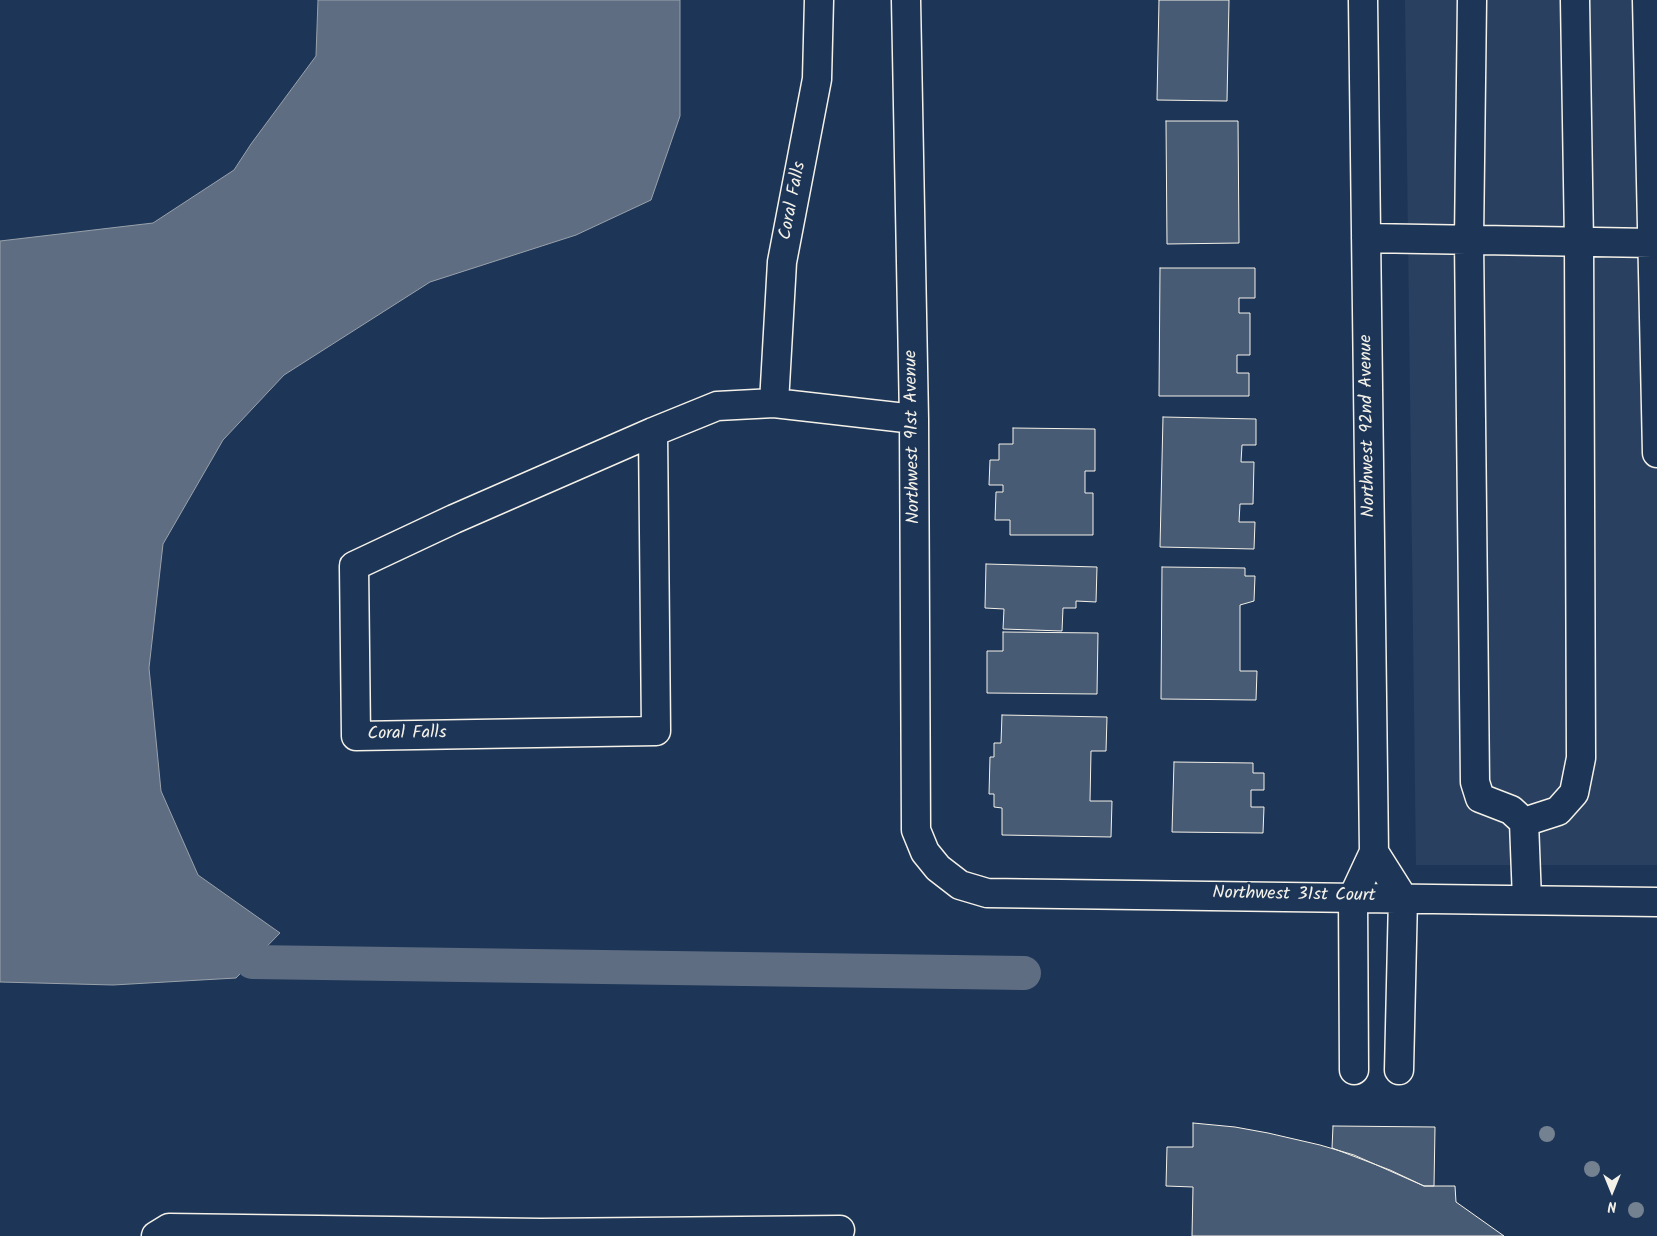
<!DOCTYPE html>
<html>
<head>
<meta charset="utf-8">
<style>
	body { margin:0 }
	#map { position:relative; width:1657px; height:1236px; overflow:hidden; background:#1d3557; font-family:Kalam,sans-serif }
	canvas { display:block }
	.north { position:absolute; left:1587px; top:1166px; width:50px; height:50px; -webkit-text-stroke:4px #1d3557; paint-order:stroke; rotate:180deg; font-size:14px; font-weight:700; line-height:20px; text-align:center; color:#f4f1e8 }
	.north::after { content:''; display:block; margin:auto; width:18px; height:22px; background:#f4f1e8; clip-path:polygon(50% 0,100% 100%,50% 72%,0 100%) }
</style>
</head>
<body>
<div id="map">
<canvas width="1657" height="1236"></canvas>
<div class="north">N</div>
</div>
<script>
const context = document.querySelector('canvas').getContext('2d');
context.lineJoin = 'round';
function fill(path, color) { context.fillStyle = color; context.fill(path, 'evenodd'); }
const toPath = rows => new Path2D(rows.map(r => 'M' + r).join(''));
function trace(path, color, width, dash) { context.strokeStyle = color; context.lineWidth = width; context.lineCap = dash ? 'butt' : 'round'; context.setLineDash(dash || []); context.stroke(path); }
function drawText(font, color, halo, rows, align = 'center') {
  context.font = font + ' Kalam,sans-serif'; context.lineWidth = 4.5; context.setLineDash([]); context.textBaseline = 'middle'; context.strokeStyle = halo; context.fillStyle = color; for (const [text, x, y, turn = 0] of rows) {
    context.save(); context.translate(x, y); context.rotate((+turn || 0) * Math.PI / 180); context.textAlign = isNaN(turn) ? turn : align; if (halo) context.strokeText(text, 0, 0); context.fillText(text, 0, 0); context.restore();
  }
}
const built = toPath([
	[1405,0,1657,0,1657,865,1416,865]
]);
const water = toPath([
	[318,0,680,0,680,116,651,200,576,235,430,282,284,375,223,440,163,544,149,668,161,791,198,875,280,933,236,978,113,985,0,982,0,241,153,223,234,170,251,144,316,56,318,0]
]);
const canal = toPath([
	[252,962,1024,973]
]);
const building = toPath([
	[1159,0,1229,0,1227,101,1157,100,1159,0],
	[1166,121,1238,121,1239,243,1167,244,1166,121],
	[1160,268,1255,268,1255,298,1239,298,1239,313,1250,313,1250,355,1237,355,1237,373,1249,373,1249,396,1159,396,1160,268],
	[1163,417,1256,419,1256,445,1242,445,1241,462,1254,462,1253,504,1240,504,1239,522,1255,522,1254,549,1160,547,1163,417],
	[1013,428,1095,429,1095,471,1085,471,1085,493,1093,493,1093,535,1010,535,1010,520,995,520,996,492,1003,492,1003,485,989,485,990,460,999,460,999,444,1013,444,1013,428],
	[986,564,1097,567,1096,602,1076,601,1076,608,1063,608,1062,631,1003,629,1004,609,985,608,986,564],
	[1162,567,1245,568,1245,576,1255,576,1254,601,1240,605,1240,671,1257,671,1256,700,1161,699,1162,567],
	[1003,632,1098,633,1097,694,987,693,987,651,1003,651,1003,632],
	[1002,715,1107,717,1106,751,1091,751,1090,801,1112,801,1111,837,1002,835,1002,808,994,807,994,794,989,794,990,757,994,757,994,743,1001,743,1002,715],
	[1174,762,1253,763,1253,773,1264,773,1264,790,1251,790,1251,807,1264,807,1263,833,1172,832,1174,762],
	[1193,1123,1235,1127,1268,1133,1320,1145,1354,1155,1424,1186,1455,1186,1456,1202,1504,1236,1192,1236,1193,1187,1166,1186,1167,1147,1193,1147,1193,1123],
	[1333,1126,1435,1127,1434,1186,1424,1186,1390,1170,1332,1148,1333,1126]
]);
const minor = toPath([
	[906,0,914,419,916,830,925,852,938,868,960,885,987,893,1657,902],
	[1472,0,1469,240,1475,782,1480,798,1511,810,1524,822,1527,900],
	[1647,0,1657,453],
	[1366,238,1652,243],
	[774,403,782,262,817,79,819,0],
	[653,432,656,731,356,736,354,566,454,519,653,432,717,406,774,403,914,419],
	[1524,822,1558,811,1574,793,1581,758,1579,242,1575,0],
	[1374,852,1403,898,1399,1070],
	[1354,1070,1353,897,1374,852,1363,0],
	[156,1236,169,1228,541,1233,840,1230]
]);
const trees = [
	[1547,1134],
	[1592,1169],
	[1636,1210]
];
const streetNames = [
	["Coral Falls",794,201,-79],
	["Northwest 92nd Avenue",1369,426,-91],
	["Northwest 91st Avenue",914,437,-91],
	["Coral Falls",407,735,-1],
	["Northwest 31st Court",1294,896,1]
];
fill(built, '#2a4060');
fill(water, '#5e6d82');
trace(water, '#9aa2ab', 1);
trace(canal, '#5e6d82', 34);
fill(building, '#485b74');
trace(building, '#f4f1e8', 1);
trace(minor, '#f4f1e8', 31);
trace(minor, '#1d3557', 28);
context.fillStyle = '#748191';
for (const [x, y] of trees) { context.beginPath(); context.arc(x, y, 8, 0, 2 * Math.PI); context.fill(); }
drawText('18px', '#f4f1e8', '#1d3557', streetNames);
</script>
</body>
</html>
